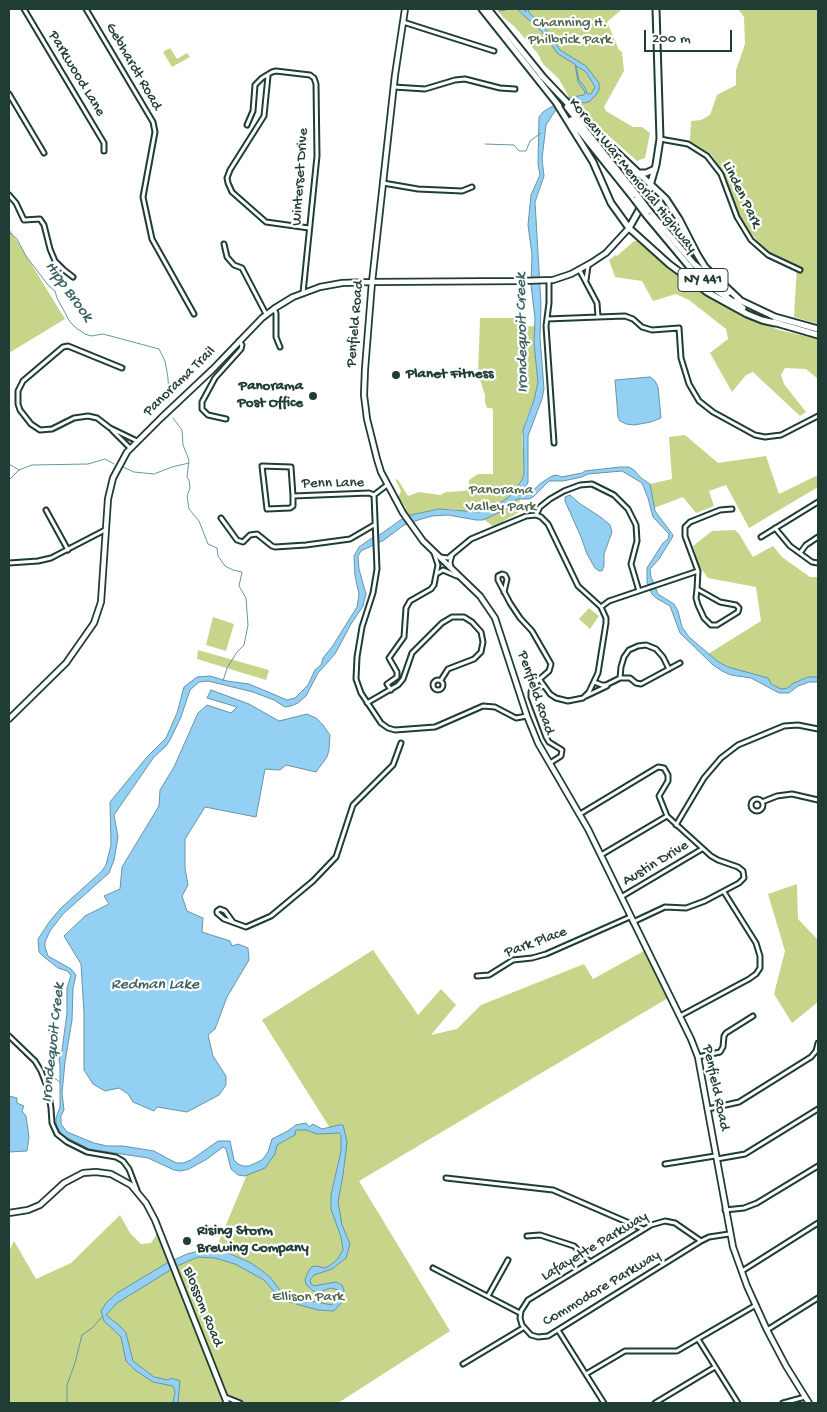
<!DOCTYPE html>
<html>
<head>
<meta charset="utf-8">
<style>
	body { margin:0 }
	#map { position:relative; width:827px; height:1412px; overflow:hidden; background:#fff; font-family:"Gochi Hand",sans-serif }
	canvas { display:block }
	.frame { position:absolute; inset:0; border:10px solid #1f3d34; pointer-events:none }
	.scale { position:absolute; left:644px; top:30px; width:88px; height:22px; box-sizing:border-box; border:2px solid #1f3d34; border-top:0; padding-left:6px; font-size:15px; line-height:18px; white-space:nowrap; color:#1f3d34; -webkit-text-stroke:4px #fff; paint-order:stroke }
</style>
</head>
<body>
<div id="map">
<canvas width="827" height="1412"></canvas>
<div class="frame"></div>
<div class="scale">200 m</div>
</div>
<script>
const context = document.querySelector('canvas').getContext('2d');
context.lineJoin = 'round';
function fill(path, color) { context.fillStyle = color; context.fill(path, 'evenodd'); }
const toPath = rows => new Path2D(rows.map(r => 'M' + r).join(''));
function trace(path, color, width, dash) { context.strokeStyle = color; context.lineWidth = width; context.lineCap = dash ? 'butt' : 'round'; context.setLineDash(dash || []); context.stroke(path); }
function drawText(font, color, halo, rows, align = 'center') {
  context.font = font + ' "Gochi Hand",sans-serif'; context.lineWidth = 4.5; context.setLineDash([]); context.textBaseline = 'middle'; context.strokeStyle = halo; context.fillStyle = color; for (const [text, x, y, turn = 0] of rows) {
    context.save(); context.translate(x, y); context.rotate((+turn || 0) * Math.PI / 180); context.textAlign = isNaN(turn) ? turn : align; if (halo) context.strokeText(text, 0, 0); context.fillText(text, 0, 0); context.restore();
  }
}
const green = toPath([
	[496,9,620,9,621,10,607,22,619,50,622,52,624,71,604,107,606,111,633,127,642,127,650,133,645,158,637,161,582,112,572,101,585,103,592,99,586,92,584,95,569,97,559,79,543,64,538,54,514,26,504,18],
	[738,9,818,9,818,324,794,317,797,265,766,250,743,225,725,175,711,154,690,141,691,121,701,120,710,115,717,95,736,85,736,70,745,44,744,17],
	[170,48,177,59,187,53,190,57,172,67,163,52],
	[9,228,65,319,9,353],
	[634,241,638,241,670,269,699,290,742,316,779,330,818,339,818,379,806,369,785,368,781,375,784,384,806,412,800,416,753,372,746,375,732,392,710,353,728,339,726,329,689,300,676,294,653,301,642,281,615,277,609,260,616,255,617,256],
	[480,318,517,318,518,327,535,326,534,344,538,382,534,400,526,419,522,436,524,474,521,482,519,512,494,527,482,518,482,511,464,512,453,509,439,509,407,516,404,511,406,508,398,497,401,491,395,479,398,480,408,496,419,492,440,495,446,492,465,491,469,487,469,480,478,474,493,474,493,410,492,408,487,408,485,402,485,395,478,374],
	[685,435,718,463,766,456,779,494,818,475,818,487,749,528,726,485,709,491,714,506,696,513,683,497,654,508,650,484,672,479,669,437],
	[735,530,739,534,753,557,773,546,782,557,810,577,818,577,818,677,808,677,792,684,788,688,781,689,728,667,717,661,708,654,761,621,756,587,708,578,700,567,693,546,712,531],
	[589,608,599,616,590,629,579,619],
	[213,617,234,624,226,651,206,645],
	[198,650,269,670,266,680,197,659],
	[797,884,798,919,818,940,818,1002,792,1023,774,994,785,951,768,894],
	[373,950,418,1015,441,989,456,1005,431,1035,457,1029,481,1005,584,964,593,979,644,951,668,998,359,1181,450,1331,338,1403,9,1403,9,1251,14,1241,36,1279,71,1263,120,1215,130,1233,141,1244,151,1243,157,1234,169,1262,193,1252,215,1251,251,1165,262,1160,267,1156,272,1139,300,1124,307,1124,308,1127,313,1124,322,1129,330,1128,262,1020]
]);
const water = toPath([
	[517,9,523,9,526,12,526,9,528,9,530,14,544,27,560,50,586,66,599,83,599,90,596,95,590,101,585,103,575,101,570,102,555,111,546,125,542,159,544,176,535,202,541,304,540,337,544,389,542,399,528,436,528,483,518,495,525,496,529,494,541,483,552,476,557,475,561,477,582,473,585,471,620,467,629,467,634,470,641,478,650,484,655,511,673,535,672,538,659,559,650,569,651,577,658,594,674,604,678,611,682,627,689,637,717,661,728,667,768,678,771,684,781,689,788,688,792,684,808,677,818,677,818,682,809,682,798,686,789,693,779,693,751,678,731,675,722,671,713,665,680,633,670,606,656,598,652,594,647,583,647,568,663,543,668,539,669,534,653,517,648,498,642,483,622,471,588,474,582,477,563,481,549,481,533,497,529,499,517,499,514,502,513,506,483,520,476,520,448,515,432,516,415,521,404,525,384,540,361,551,358,556,359,569,366,594,363,606,351,624,335,654,318,673,306,696,298,703,291,706,285,707,274,700,253,692,208,681,199,682,190,690,181,717,170,740,166,746,154,757,114,815,118,837,114,860,109,873,63,914,50,931,45,942,45,947,48,956,71,969,76,975,73,988,72,1020,65,1062,62,1093,64,1110,61,1116,61,1124,67,1132,94,1143,107,1146,123,1146,154,1151,176,1163,183,1163,191,1160,218,1141,230,1141,234,1160,238,1164,243,1166,249,1166,262,1160,268,1152,272,1139,288,1131,296,1125,306,1123,309,1127,313,1124,322,1129,339,1125,343,1125,347,1142,343,1175,338,1202,342,1225,350,1244,346,1258,332,1269,314,1275,310,1280,311,1284,314,1286,336,1282,342,1285,344,1290,342,1302,334,1311,318,1310,289,1302,277,1295,264,1280,235,1264,215,1258,198,1257,177,1266,117,1303,106,1315,120,1326,126,1333,133,1361,154,1377,168,1380,171,1378,180,1381,178,1403,173,1403,175,1392,173,1386,153,1382,135,1370,126,1361,121,1337,104,1321,101,1311,106,1303,117,1293,167,1263,187,1254,199,1251,226,1252,251,1263,261,1270,270,1277,279,1289,288,1295,306,1302,311,1301,332,1305,338,1295,338,1290,331,1288,319,1292,313,1291,306,1284,305,1279,309,1270,312,1267,317,1266,325,1268,329,1266,337,1260,343,1250,341,1237,331,1209,331,1195,341,1151,341,1135,339,1133,317,1134,306,1130,296,1130,295,1135,277,1145,275,1154,265,1168,245,1176,238,1175,231,1169,226,1149,223,1147,207,1159,189,1169,181,1171,174,1170,148,1158,89,1149,62,1135,56,1125,56,1118,60,1107,60,1065,59,1060,62,1050,67,1013,67,988,71,975,67,971,58,968,44,957,39,952,38,939,50,921,61,908,102,871,106,865,111,845,110,802,147,757,166,738,177,713,184,687,197,677,210,676,227,681,249,684,287,700,295,698,308,685,315,670,321,665,323,658,332,647,357,607,359,594,355,576,354,556,359,547,372,538,381,534,406,516,439,509,478,512,493,508,509,497,522,480,524,474,523,430,534,400,538,382,534,344,535,318,531,285,532,255,528,225,531,195,540,175,538,164,539,117,543,112,566,98,584,95,585,92,578,82,575,64,558,54,541,31,517,9],
	[576,66,586,72,595,87,591,94,587,94,586,89,579,80,576,66],
	[650,377,655,381,658,387,661,418,651,422,634,425,626,424,620,421,618,417,615,380,650,377],
	[570,495,579,503,602,518,610,525,612,532,604,554,604,566,602,571,599,571,595,568,587,554,581,537,565,501,565,497,570,495],
	[211,690,249,704,279,721,307,714,316,718,323,725,330,735,329,750,327,757,316,772,286,765,280,770,265,769,256,817,205,807,185,839,185,868,188,885,182,896,187,911,203,918,202,932,230,941,232,946,238,944,248,948,249,960,227,997,215,1029,208,1035,213,1056,226,1076,226,1085,219,1095,187,1112,157,1107,154,1111,133,1102,128,1094,119,1088,105,1091,93,1084,84,1070,84,1013,81,964,64,936,85,916,109,904,104,896,120,889,122,867,159,806,160,790,174,767,198,713,207,705,231,713,237,707,207,698,211,690],
	[9,1096,17,1098,17,1103,24,1106,22,1111,26,1116,29,1137,27,1151,9,1152,9,1096]
]);
const stream = toPath([
	[508,9,510,9],
	[499,11,506,10],
	[485,144,514,145,519,151,526,151,530,141,541,133],
	[9,232,17,239,26,256,48,285,55,291,57,298,70,322,75,327,85,334,91,336,103,334,159,349,165,361,168,378,169,400],
	[173,418,182,430,183,445,189,460,187,477,189,480,190,488,187,496,189,509,199,521,208,544,217,548,218,556,225,566,233,570,242,572,239,586,246,598,248,625,244,645,237,652,227,668,223,681],
	[9,464,19,470],
	[123,467,134,472,154,474,172,467,189,463],
	[9,480,19,470,32,465,88,464,105,459,114,464],
	[9,1040,20,1051],
	[24,1055,35,1065],
	[44,1071,60,1082],
	[67,1403,67,1385,75,1363,82,1335,92,1328,102,1317]
]);
const minor = toPath([
	[24,9,104,143,104,151],
	[86,9,153,122,155,132,143,197,152,239,194,314],
	[403,22,494,51],
	[268,76,264,116,230,170,227,178,228,183,232,192,266,222,309,228],
	[394,87,425,89,455,80,465,79,500,88,515,89],
	[9,94,44,153],
	[247,125,253,111,255,85,262,78,272,72,276,71,310,75,314,78,316,84,317,156,303,293],
	[660,139,688,144,707,156,721,174,737,217,751,240,768,255,800,270],
	[383,183,418,189,462,191,472,187],
	[9,195,16,203,24,220,40,219,44,225,50,249,55,261,64,270,73,277],
	[224,244,227,257,234,265,242,268,266,314],
	[580,271,597,303,598,317,625,316,633,319,642,327,652,330,679,328,681,358,689,384,699,401,713,412,755,435,765,437,781,435,818,416],
	[549,280,549,303,546,326,554,443],
	[586,280,588,266],
	[274,309,276,313,276,337,280,347],
	[547,319,598,317],
	[122,368,68,346,63,347,23,381,18,391,18,404,20,410,31,424,40,430,52,429,74,418,88,416,97,418,110,428,137,441],
	[226,419,208,415,202,409,202,402,215,378,241,349,242,345,239,341],
	[112,430,130,448],
	[387,485,374,495,377,569,373,593,362,627,357,657,356,679,361,693,381,723,388,728,395,730,435,727,483,706,495,707,516,718,527,716],
	[293,496,293,506,290,508,267,509,262,466,291,467,293,496,369,493,374,495],
	[46,510,68,550],
	[536,515,540,507,550,499,564,491,580,485,592,484,614,495,628,509,636,525,637,541,631,564,639,591],
	[221,518,237,540,243,542,250,535,257,534,272,546,275,547,306,545,350,539,374,525],
	[775,528,790,546,812,562,818,563],
	[761,537,818,502],
	[800,553,806,545,818,537],
	[440,557,448,558,471,539,526,516,536,515,541,517,548,524,578,586,601,607,606,618,606,623,598,673,589,692,583,698,568,701,556,698,550,694,540,680],
	[9,563,38,561,51,558,105,530],
	[451,568,450,562,452,555],
	[438,573,443,570,457,576],
	[697,589,720,602,736,605,739,608,738,612,717,625,711,625,704,618,698,605,696,598,697,589],
	[697,589,698,571,685,536,685,527,690,522,720,510,732,509],
	[504,592,507,579,505,575,502,574,498,576,498,580,510,603,520,618,532,631,551,664,549,671,534,684,531,692,531,697,546,737,549,742,562,750,561,756,550,763],
	[601,607,609,601,698,571],
	[620,678,621,667,624,657,629,650,638,646,646,645,656,649,663,657,669,669],
	'433 685a5 5 0 1 1 10 0a5 5 0 1 1-10 0Z',
	[594,682,602,685,606,685,620,678,630,678,636,683,641,684,680,663],
	[391,690,387,684,397,677,397,672,389,658,404,637,406,608,410,601,431,589,434,585,438,565,434,553],
	[532,693,537,688,544,686],
	[586,696,607,686],
	[367,703,398,685,403,679,412,653,442,623,452,617,464,617,472,622,481,632,483,642,481,652,474,659,448,669,441,680],
	'751 805a6 6 0 1 1 12 0a6 6 0 1 1-12 0Z',
	[762,802,777,796,792,794,818,800],
	[580,814,658,767,664,768,668,775,668,781,659,796,667,816,711,856,718,860,738,867,743,871,744,878,739,883,705,901,686,908,665,907,633,922],
	[676,825,704,778,721,758,738,745,784,726,798,725,818,729],
	[601,855,667,816],
	[621,897,702,849],
	[233,922,225,911,220,909,217,911,217,913,224,919,246,927,271,916,313,881,336,857,353,805,393,765,401,743],
	[477,976,489,975,513,960,532,958,546,954,630,917],
	[680,1016,749,979,756,974,760,968,760,956,756,943,724,892],
	[9,1036,35,1061,41,1071,48,1089,51,1108,52,1123,57,1134,67,1142,87,1152,116,1157,123,1161,129,1169,137,1190],
	[698,1057,720,1052,723,1047,724,1036,726,1033,753,1016],
	[708,1109,739,1102,811,1057,816,1051,818,1043],
	[717,1159,745,1154,818,1109],
	[665,1164,715,1156],
	[446,1178,553,1190,643,1229],
	[725,1210,744,1208,757,1203,818,1166],
	[527,1236,540,1235,574,1246,589,1261],
	[701,1241,675,1223,665,1221,651,1225,528,1300,521,1311,520,1318,522,1325,531,1335,538,1337,548,1336,701,1241,709,1237,729,1234],
	[433,1268,520,1313],
	[742,1271,818,1223],
	[488,1296,508,1260],
	[558,1330,604,1403],
	[767,1330,818,1298],
	[698,1339,738,1403],
	[463,1364,523,1328],
	[586,1374,625,1351,677,1351,756,1305],
	[225,1397,240,1403],
	[655,1403,715,1367],
	[783,1403,805,1397]
]);
const tertiary = toPath([
	[9,719,66,663,94,623,101,602,108,499,113,478,127,452,161,418,213,369,262,318,275,308,293,297,320,287,342,283,372,282,395,75,405,9],
	[9,1213,28,1210,40,1205,64,1183,83,1173,96,1172,111,1174,131,1185,146,1203,155,1220,227,1403]
]);
const secondary = toPath([
	[629,228,606,253,591,263,571,274,553,280,520,281,372,282,365,369,364,395,367,419,377,459,381,472,403,513,423,541,480,596,495,618,527,716,538,743,588,829,691,1039,698,1057,733,1247,747,1286,767,1330,786,1366,809,1403]
]);
const primary = toPath([
	[482,9,559,106],
	[488,9,543,77],
	[541,75,591,128,666,199,679,219,697,254,705,267,740,300],
	[557,104,593,162,611,203,629,228,669,264,707,292,747,314,762,320,775,323],
	[567,107,637,195],
	[571,120,635,200],
	[638,173,646,173,655,169],
	[649,211,694,264,728,293],
	[647,216,693,271,714,289,743,308],
	[629,228,647,196,656,165,660,139,656,9],
	[737,299,775,317,818,329],
	[773,322,818,335]
]);
const primaryBridge = toPath([
	[637,195,649,211],
	[635,200,647,216]
]);
const markers = [
	[396,375,5,"#1f3d34"],
	[313,396,5,"#1f3d34"],
	[187,1241,5,"#1f3d34"]
];
const shields = [
	[703,280,50]
];
const shieldNames = [
	["NY 441",703,280]
];
const parkNames = [
	["Channing H.",570,24],
	["Philbrick Park",570,41],
	["Panorama",501,491],
	["Valley Park",501,508],
	["Ellison Park",308,1298]
];
const streetNames = [
	["Gebhardt Road",133,67,60],
	["Parkwood Lane",76,74,59],
	["Korean War Memorial Highway",632,176,51],
	["Winterset Drive",301,177,-86],
	["Linden Park",741,195,64],
	["Penfield Road",356,324,-85],
	["Panorama Trail",180,382,-44],
	["Penn Lane",333,484,-1],
	["Penfield Road",535,693,71],
	["Austin Drive",656,864,-31],
	["Park Place",536,943,-20],
	["Penfield Road",715,1088,78],
	["Lafayette Parkway",595,1247,-31],
	["Commodore Parkway",602,1289,-31],
	["Blossom Road",202,1307,68]
];
const poiNames = [
	["Planet Fitness",406,375],
	["Panorama",303,387,"right"],
	["Post Office",303,404,"right"],
	["Rising Storm",197,1232],
	["Brewing Company",197,1249]
];
const waterNames = [
	["Hipp Brook",68,292,54],
	["Irondequoit Creek",523,333,-91],
	["Redman Lake",155,986],
	["Irondequoit Creek",54,1043,-84]
];
fill(green, '#c6d589');
fill(water, '#94cff4');
trace(water, '#6595a7', 1);
trace(stream, '#6595a7', 1);
trace(minor, '#1f3d34', 7);
trace(tertiary, '#1f3d34', 8);
trace(secondary, '#1f3d34', 8);
trace(primary, '#1f3d34', 9);
trace(minor, '#fff', 3);
trace(tertiary, '#fff', 4.5);
trace(secondary, '#fff', 4.5);
trace(primary, '#fff', 5);
trace(primaryBridge, '#1f3d34', 9, []);
trace(primaryBridge, '#fff', 5);
for (const [x, y, r, color] of markers) { const dot = new Path2D(); dot.arc(x, y, r, 0, 2 * Math.PI); context.fillStyle = color; context.fill(dot); trace(dot, '#fff', 2); }
for (const [x, y, w] of shields) { const box = new Path2D(); box.roundRect(x - w / 2, y - 11.5, w, 23, 4); context.fillStyle = '#fff'; context.fill(box); trace(box, '#1f3d34', 1); }
drawText('bold 14px', '#1f3d34', null, shieldNames);
drawText('15px', '#496349', '#fff', parkNames);
drawText('15px', '#1f3d34', '#fff', streetNames);
drawText('bold 15px', '#1f3d34', '#fff', poiNames, 'left');
drawText('italic 16px', '#3c6264', '#fff', waterNames);
</script>
</body>
</html>
